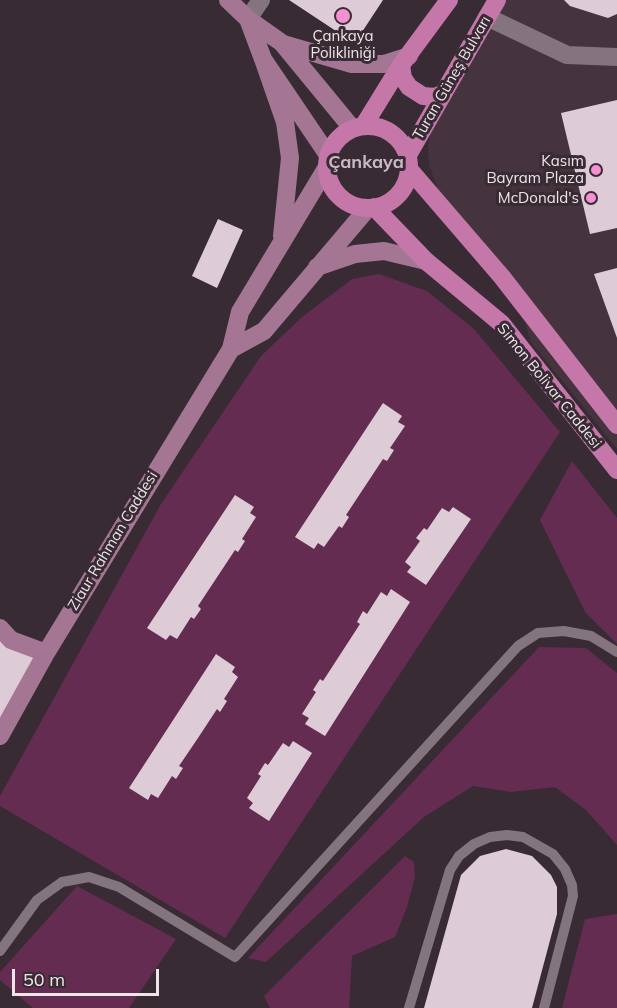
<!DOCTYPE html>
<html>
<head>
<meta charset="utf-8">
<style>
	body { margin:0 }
	#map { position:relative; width:617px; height:1008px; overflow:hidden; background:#382b33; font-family:Mulish,sans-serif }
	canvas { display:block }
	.scale { position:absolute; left:12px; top:969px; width:147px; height:27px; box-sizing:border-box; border:3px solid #eee5ea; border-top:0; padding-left:8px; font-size:18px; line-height:21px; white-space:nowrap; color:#eee5ea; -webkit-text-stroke:4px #382b33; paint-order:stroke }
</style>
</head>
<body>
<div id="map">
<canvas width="617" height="1008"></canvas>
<div class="scale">50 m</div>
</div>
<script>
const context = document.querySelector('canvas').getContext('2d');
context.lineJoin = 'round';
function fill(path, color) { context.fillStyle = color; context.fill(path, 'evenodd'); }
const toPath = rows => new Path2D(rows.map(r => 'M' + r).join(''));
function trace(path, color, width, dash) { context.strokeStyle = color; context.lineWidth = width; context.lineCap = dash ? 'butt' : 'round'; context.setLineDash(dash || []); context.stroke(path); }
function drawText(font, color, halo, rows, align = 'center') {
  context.font = font + ' Mulish,sans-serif'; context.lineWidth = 6; context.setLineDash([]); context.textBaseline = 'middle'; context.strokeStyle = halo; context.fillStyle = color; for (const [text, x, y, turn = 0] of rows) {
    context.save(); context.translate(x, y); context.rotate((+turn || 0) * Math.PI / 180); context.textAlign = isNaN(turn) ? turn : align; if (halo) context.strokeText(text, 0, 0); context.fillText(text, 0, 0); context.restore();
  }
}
const built = toPath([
	[497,0,617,0,617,449,530,341,521,304,447,213,429,165,428,145,436,108]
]);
const green = toPath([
	[379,274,427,291,474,329,560,432,225,938,0,806,0,796,161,504,261,356,301,318,352,279],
	[572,461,617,518,617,644,585,612,540,520],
	[539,647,586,648,617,673,617,845,586,810,555,787,511,792,473,786,424,817,266,962,248,958],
	[405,856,414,862,415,877,407,907,395,937,352,956,349,1008,270,1008,264,996],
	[77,886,176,939,129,1008,33,1008,0,980,0,972],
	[617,914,617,1008,562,1008,585,919]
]);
const building = toPath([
	[289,0,383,0,362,32,342,35],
	[564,0,617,0,617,14,608,18,570,6],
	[617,100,617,228,590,234,561,113],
	[218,219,243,230,217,288,192,276],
	[617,268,617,338,594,274],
	[383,403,402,416,398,422,405,426,390,448,394,450,387,461,383,459,346,515,349,517,342,528,339,526,324,547,318,543,314,549,295,537],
	[235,495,254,507,250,513,256,517,242,539,245,541,238,552,235,550,198,606,201,609,194,619,191,617,177,639,170,635,166,640,147,628],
	[453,507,471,519,426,585,407,572,411,567,405,562,420,541,416,538,424,528,427,530,442,508,449,512],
	[391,589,410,602,325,736,305,724,309,718,302,714,316,692,313,690,320,679,323,681,360,624,357,622,363,611,367,614,381,592,387,596],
	[0,628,46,653,0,735],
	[216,654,235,667,232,672,238,677,224,699,227,701,220,712,217,709,198,738,179,766,183,768,176,779,172,776,158,798,151,794,148,800,129,788],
	[293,741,312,753,269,821,249,808,253,803,247,798,261,776,258,774,265,763,268,765,283,743,289,747],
	[506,849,532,856,551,875,557,887,557,914,532,1008,424,1008,461,875,480,856]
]);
const lane = toPath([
	[0,951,37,900,62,882,89,877,119,887,235,957,518,646,538,633,564,631,591,636,617,652],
	[409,1008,450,870,459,856,474,844,490,837,507,835,523,837,553,854,565,869,572,885,573,896,544,1008]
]);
const street = toPath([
	[487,17,567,55,617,57],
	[248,19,261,0]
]);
const secondary = toPath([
	[228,0,248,19,263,59,328,155],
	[248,19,282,43,352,128],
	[283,44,352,64,384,64,409,56],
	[263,59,285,122,290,158,282,236],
	[317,267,355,254,384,251,426,261],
	[231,349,264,331,368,208],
	[0,628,11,640,46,653],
	[0,736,46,653,231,349,240,312,327,167]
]);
const primary = toPath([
	[401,65,403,78,409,87,423,96,435,97,442,94],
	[364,125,401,65,449,0],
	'327 167a41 41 0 1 1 82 0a41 41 0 1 1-82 0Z',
	[408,155,497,0],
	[409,169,502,277,617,425],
	[374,207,426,261,502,324,617,470]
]);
const markers = [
	[343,16,8,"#f590d1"],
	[596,170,6,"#f590d1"],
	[591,198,6,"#f590d1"]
];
const poiNames = [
	["Çankaya",343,36,"center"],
	["Polikliniği",343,53,"center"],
	["Kasım",584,161],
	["Bayram Plaza",584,178],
	["McDonald's",579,198]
];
const streetNames = [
	["Turan Güneş Bulvarı",452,78,-60],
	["Simon Bolivar Caddesi",549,386,51],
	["Ziaur Rahman Caddesi",113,541,-59]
];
const quarterNames = [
	["Çankaya",366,163]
];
fill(built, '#45333e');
fill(green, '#652c52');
fill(building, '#ddccd6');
trace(lane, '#83747d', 10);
trace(street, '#83747d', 18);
trace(secondary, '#a47694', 18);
trace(primary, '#c577aa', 18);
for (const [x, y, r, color] of markers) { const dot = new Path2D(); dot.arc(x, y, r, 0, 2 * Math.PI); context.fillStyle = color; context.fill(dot); trace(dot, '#382b33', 2); }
drawText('15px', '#eee5ea', '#382b33', poiNames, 'right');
drawText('15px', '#eee5ea', '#382b33', streetNames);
drawText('bold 18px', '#cab9c3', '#382b33', quarterNames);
</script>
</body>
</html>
